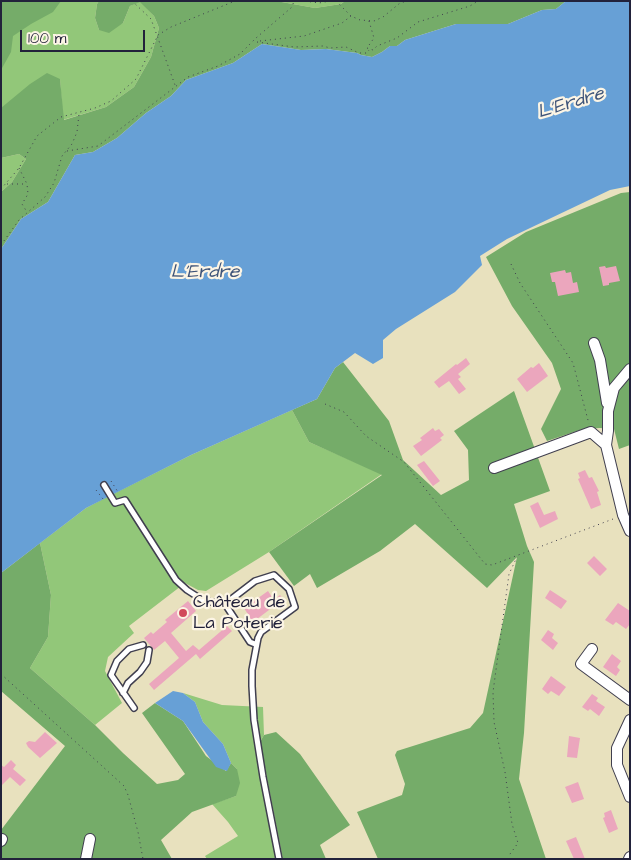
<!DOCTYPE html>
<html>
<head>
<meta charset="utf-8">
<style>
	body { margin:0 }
	#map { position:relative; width:631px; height:860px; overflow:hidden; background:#e8e1be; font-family:"Architects Daughter",sans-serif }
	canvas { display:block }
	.frame { position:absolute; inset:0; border:2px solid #22223b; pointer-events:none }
	.scale { position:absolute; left:20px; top:30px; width:125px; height:22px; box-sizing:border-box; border:2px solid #22223b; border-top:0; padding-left:6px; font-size:15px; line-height:18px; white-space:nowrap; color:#22223b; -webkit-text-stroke:4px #fcf5e5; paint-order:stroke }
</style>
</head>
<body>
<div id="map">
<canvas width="631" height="860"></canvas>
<div class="frame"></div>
<div class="scale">100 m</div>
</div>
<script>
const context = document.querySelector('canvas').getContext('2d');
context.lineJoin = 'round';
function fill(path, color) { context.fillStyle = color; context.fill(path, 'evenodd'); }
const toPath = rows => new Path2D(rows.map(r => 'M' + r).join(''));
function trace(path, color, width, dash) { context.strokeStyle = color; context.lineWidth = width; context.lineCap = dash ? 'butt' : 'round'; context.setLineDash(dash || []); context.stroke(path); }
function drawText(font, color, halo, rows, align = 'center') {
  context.font = font + ' "Architects Daughter",sans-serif'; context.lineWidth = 4.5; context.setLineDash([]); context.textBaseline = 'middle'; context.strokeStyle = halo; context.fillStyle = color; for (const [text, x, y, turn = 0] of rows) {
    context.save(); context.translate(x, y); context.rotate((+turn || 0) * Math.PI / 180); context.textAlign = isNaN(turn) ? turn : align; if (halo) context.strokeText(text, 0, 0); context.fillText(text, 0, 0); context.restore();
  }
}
const green = toPath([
	[1,1,99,1,97,4,95,18,99,30,123,23,130,6,140,1,154,16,159,28,151,57,134,87,106,107,63,120,60,79,1,108],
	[276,1,345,1,341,4,315,8],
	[19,154,26,159,12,182,1,192,1,158],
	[292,410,309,442,382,474,269,552,206,591,198,590,185,583,129,626,134,633,108,657,105,671,122,703,95,725,30,668,48,637,51,595,40,543,86,508,103,499,191,455],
	[183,693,222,705,263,707,264,735,260,742,283,859,207,859,205,856,238,836,228,822,212,804,236,796,237,769,231,763,223,744,203,722,195,702]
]);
const forest = toPath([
	[1,1,61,1,53,12,31,24,13,36,11,52,1,70],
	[99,1,276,1,315,8,341,4,345,1,566,1,556,9,542,10,508,24,456,24,405,40,397,46,390,46,382,52,372,57,361,55,357,53,326,49,301,50,262,44,233,63,186,80,171,96,146,113,117,138,93,152,75,155,48,202,21,219,1,249,1,192,12,182,26,159,19,154,1,158,1,108,30,84,47,73,60,79,64,120,106,107,134,87,151,57,159,28,154,16,140,2,130,6,123,23,109,33,99,30,95,18,97,4],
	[630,192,630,445,619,449,614,429,600,428,583,429,547,441,541,429,561,389,552,363,512,306,486,257,526,232,621,193],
	[343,362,389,421,403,460,441,495,469,480,468,450,454,431,514,391,550,491,514,504,527,546,534,562,524,733,519,779,546,859,378,859,357,812,402,795,405,784,395,755,397,751,470,728,483,713,517,557,487,588,415,524,380,551,317,588,310,574,294,586,269,552,382,475,309,442,292,410,317,399,335,368],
	[40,543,51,595,48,637,30,668,95,725,123,753,157,784,178,780,185,774,142,713,155,703,183,721,206,756,226,771,231,763,237,769,240,783,236,796,192,812,161,840,172,859,1,859,1,830,65,746,1,691,1,573],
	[276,732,300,754,350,825,320,845,326,859,283,859,260,742,264,735]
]);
const water = toPath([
	[566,1,630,1,630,186,610,190,507,239,480,256,482,265,455,292,396,329,383,340,383,358,373,364,355,353,335,368,317,399,191,455,86,508,1,573,1,249,21,219,48,202,75,155,93,152,117,138,146,113,171,96,186,80,233,63,262,44,301,50,326,49,357,53,361,55,372,57,382,52,390,46,397,46,405,40,456,24,508,24,542,10,556,9],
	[173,691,183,693,195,702,203,722,223,744,231,763,227,771,216,767,183,721,155,703]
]);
const building = toPath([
	[605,266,606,268,616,266,620,281,609,283,609,285,603,286,599,267],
	[565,270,566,273,571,272,573,283,577,282,579,292,558,296,555,282,552,282,550,273],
	[466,358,470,364,458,374,461,377,458,379,466,389,459,394,449,381,439,388,434,382,456,364,457,365],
	[539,363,548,376,527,392,517,379,531,367,533,368],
	[433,428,435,431,439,429,444,435,440,438,442,440,421,456,413,446,422,440,420,438],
	[424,461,440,481,433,486,417,465],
	[585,470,589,478,592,477,599,491,597,492,601,505,591,509,578,479,580,478,578,473],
	[538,502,544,515,555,511,558,519,540,528,530,506],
	[594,556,607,569,600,576,587,563],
	[550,590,567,601,561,609,545,598],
	[268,591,274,600,280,595,286,602,275,609,273,607,257,619,258,621,248,629,242,621,249,616,244,608],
	[188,601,196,611,171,633,186,651,193,645,199,650,227,626,232,631,200,659,196,654,154,690,149,684,179,658,165,641,154,650,144,638,151,632,153,634,167,622,165,620],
	[618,603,630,611,630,624,626,629,616,622,613,625,605,620],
	[548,630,554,634,552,638,558,643,553,650,541,640],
	[612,654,621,661,617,667,620,670,616,676,603,667],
	[551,676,566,687,559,696,551,691,548,694,542,689],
	[592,694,598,698,596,701,605,707,599,716,590,709,588,711,582,707],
	[45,732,57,743,40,758,28,747,26,743,29,741,35,742],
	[569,736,580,738,577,758,567,757],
	[11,760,16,765,13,769,26,780,20,786,10,777,1,786,1,765,4,767],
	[578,782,584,799,572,803,565,787],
	[611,810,618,829,609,833,603,818,605,817,604,813],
	[576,837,585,859,574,859,566,841]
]);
const path = toPath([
	[132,1,151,19,175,85],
	[305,1,319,3,330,1],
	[336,1,351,16,360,20,374,21,383,17,400,3,407,1],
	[369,21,374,38,367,48,373,50,377,46,397,38,418,22,470,6,478,1],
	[260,41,304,36,342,23,351,16],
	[257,42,294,47,323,46,330,48,346,47,359,53,367,53,369,50],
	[67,151,98,146,188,77,218,66,240,54,256,38,292,7,294,1],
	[19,168,27,184,28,194,22,204,27,212],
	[7,184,26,184],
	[1,189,19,168,37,136,61,117,95,108,111,101,136,79,158,35,171,27,235,1],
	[1,245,19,220,45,197,54,183,62,156,72,144,77,132,79,114],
	[511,264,520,283,573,363,589,424],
	[325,404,344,412,366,436,404,462,485,564,492,565,613,519],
	[111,481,118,492],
	[96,490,103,499],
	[1,674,124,786,128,795,138,832,143,859],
	[509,859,510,854,518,843,512,824,505,772,494,722,493,692,509,574,517,557]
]);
const lane = toPath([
	[104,485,115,503,125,500,176,580,187,590,204,601,225,604],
	[255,644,250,642,225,604,255,581,274,575,289,589,295,607,261,632,258,638,252,670,252,686,254,720,263,777,279,859],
	[123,693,128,683,140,672,147,662,149,650],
	[134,708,111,675,117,661,129,649,143,645]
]);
const street = toPath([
	[594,343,600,360,607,403],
	[606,445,608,431,608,411,614,388,630,369],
	[494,468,591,432,606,445,623,515,630,531],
	[592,649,581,664,630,700],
	[630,720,617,748,617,765,630,797],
	[1,841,2,839],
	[86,859,90,839],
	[629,859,630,857]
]);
const markers = [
	[183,613,5,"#d1495b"]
];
const poiNames = [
	["Château de",193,603],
	["La Poterie",193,624]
];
const waterNames = [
	["L'Erdre",571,104,-17],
	["L'Erdre",205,273]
];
fill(green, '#92c779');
fill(forest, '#75ac69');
fill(water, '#67a0d6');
fill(building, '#eba6bd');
trace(lane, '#403f4f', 8);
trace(street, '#403f4f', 12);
trace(path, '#403f4f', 1, [1, 4]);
trace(lane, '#fff', 5);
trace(street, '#fff', 10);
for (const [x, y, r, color] of markers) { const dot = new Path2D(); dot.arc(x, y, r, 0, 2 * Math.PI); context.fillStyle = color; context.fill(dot); trace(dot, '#fcf5e5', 2); }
drawText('18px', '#22223b', '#fcf5e5', poiNames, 'left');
drawText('italic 19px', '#3e5479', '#fcf5e5', waterNames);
</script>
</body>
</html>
